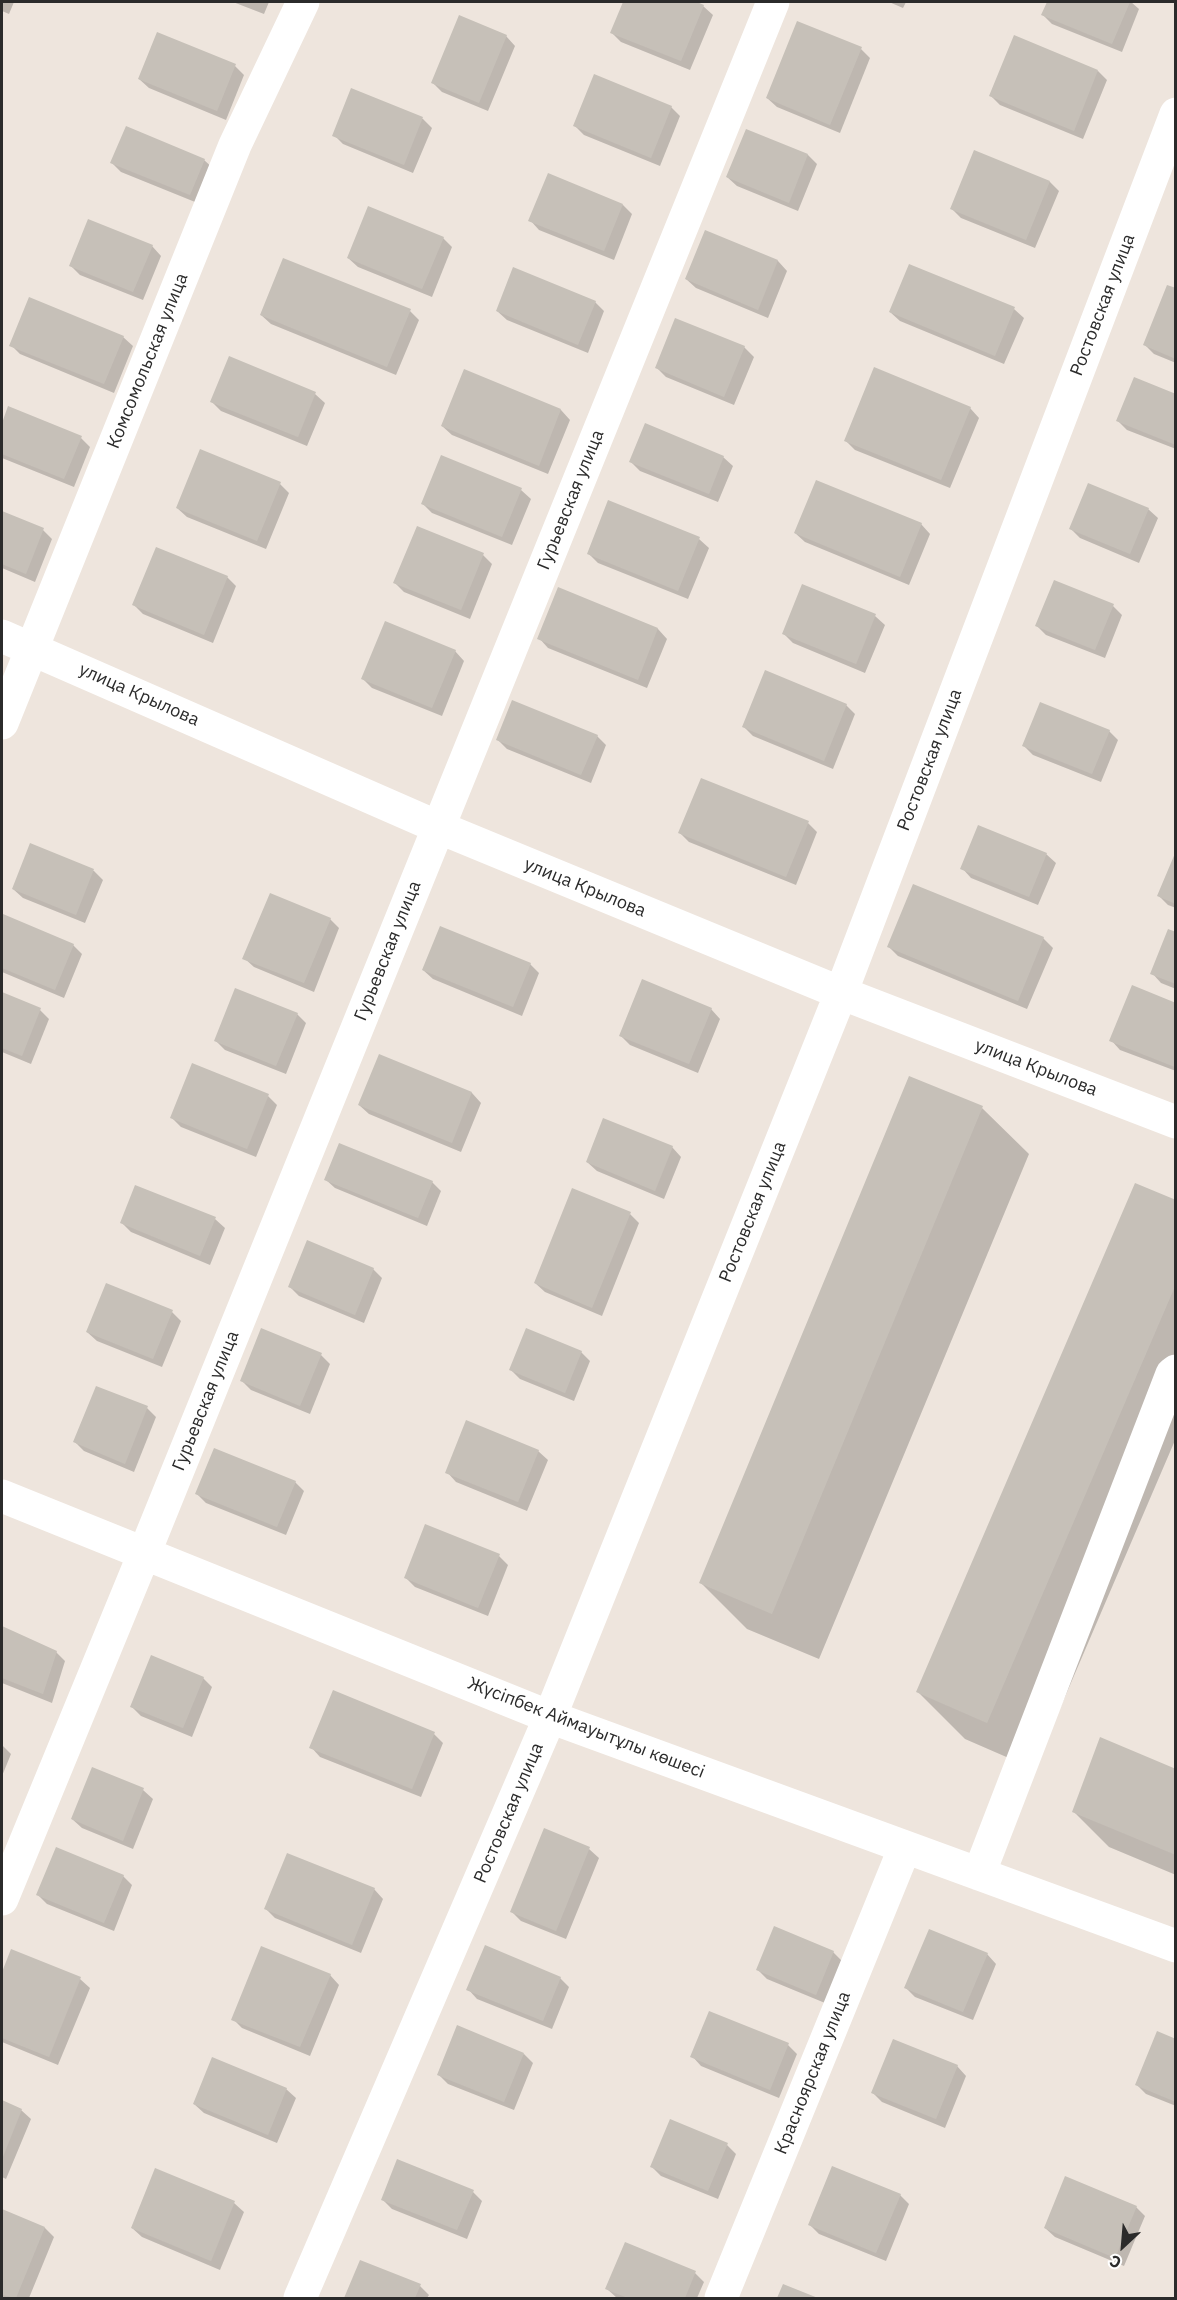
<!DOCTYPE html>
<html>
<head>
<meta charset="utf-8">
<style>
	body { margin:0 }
	#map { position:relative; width:1177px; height:2300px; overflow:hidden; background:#eee5dd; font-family:"IBM Plex Sans",sans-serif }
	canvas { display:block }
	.frame { position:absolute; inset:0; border:3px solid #2b2b2b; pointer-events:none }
	.north { position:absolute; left:1093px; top:2216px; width:60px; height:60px; -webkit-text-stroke:4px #fff; paint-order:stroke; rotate:206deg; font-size:16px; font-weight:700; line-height:24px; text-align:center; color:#2b2b2b }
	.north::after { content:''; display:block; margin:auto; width:21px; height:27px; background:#2b2b2b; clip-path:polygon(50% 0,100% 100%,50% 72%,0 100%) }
</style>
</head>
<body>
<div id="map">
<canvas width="1177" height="2300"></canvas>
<div class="frame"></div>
<div class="north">С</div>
</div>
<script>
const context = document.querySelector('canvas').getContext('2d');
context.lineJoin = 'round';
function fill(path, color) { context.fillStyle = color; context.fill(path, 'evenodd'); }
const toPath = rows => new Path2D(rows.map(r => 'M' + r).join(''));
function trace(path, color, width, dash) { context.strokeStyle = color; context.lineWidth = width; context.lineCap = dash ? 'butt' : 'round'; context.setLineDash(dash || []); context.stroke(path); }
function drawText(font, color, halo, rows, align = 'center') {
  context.font = font + ' "IBM Plex Sans",sans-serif'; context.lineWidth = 4.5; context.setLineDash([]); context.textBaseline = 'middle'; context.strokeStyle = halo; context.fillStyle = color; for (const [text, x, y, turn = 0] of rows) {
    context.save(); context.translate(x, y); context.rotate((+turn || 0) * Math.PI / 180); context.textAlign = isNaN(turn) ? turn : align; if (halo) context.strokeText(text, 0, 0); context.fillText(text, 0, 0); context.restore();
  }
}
const shadow = toPath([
	[2,2,14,2,9,14,2,11],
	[233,2,269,2,264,14],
	[625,2,693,2,703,6,713,15,690,70,621,42,612,33],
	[889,2,906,2,903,8],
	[1048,2,1131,2,1139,9,1122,52,1052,24,1043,15],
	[506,36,515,46,488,111,442,92,433,83],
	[861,49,870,58,840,133,777,107,767,98],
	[235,66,244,75,226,120,149,88,139,79],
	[1098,71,1107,80,1083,139,1000,105,991,96],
	[352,90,423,119,432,128,413,173,343,144,334,135],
	[671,107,680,116,660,166,584,135,575,126],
	[747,131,808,155,817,164,798,211,737,186,727,177],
	[975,152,1050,182,1059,191,1035,248,961,218,952,209],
	[204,160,214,169,200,204,121,172,112,163],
	[623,205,632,214,614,260,539,230,530,220],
	[705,232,778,261,787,271,768,318,696,288,686,279],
	[443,238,452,247,432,297,358,267,348,258],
	[152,246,161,256,143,300,80,275,70,265],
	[1176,290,1176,363,1154,354,1145,345],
	[595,302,604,311,588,353,507,320,497,311],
	[1014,309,1024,318,1004,364,900,321,890,312],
	[410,311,419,320,396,375,271,324,261,315],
	[123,337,133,346,114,393,20,354,11,345],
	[744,347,754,357,734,405,666,377,657,368],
	[465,371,561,410,570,420,548,474,452,435,442,426],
	[315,394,325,403,307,446,221,411,212,402],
	[1176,396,1176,449,1127,430,1117,420],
	[9,408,81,438,90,447,74,487,2,458,2,427],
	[970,408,979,418,950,488,855,450,846,441],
	[442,457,521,490,531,499,512,545,432,513,423,504],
	[723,457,733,466,718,502,640,471,630,461],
	[280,484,289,493,266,549,187,517,177,508],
	[609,502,699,539,709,548,688,599,598,563,588,553],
	[1148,509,1158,518,1139,563,1080,538,1071,529],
	[2,513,43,530,52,539,35,582,2,568],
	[921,524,930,534,909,585,805,542,795,533],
	[483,555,492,564,470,619,404,592,395,583],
	[227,577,236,586,213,643,143,614,134,605],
	[803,586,875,616,885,625,865,673,793,643,784,634],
	[559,589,658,629,667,639,647,688,548,648,539,638],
	[1113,606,1122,615,1105,658,1046,635,1037,626],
	[455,651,464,661,442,716,372,688,363,679],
	[846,705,855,714,833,769,753,736,744,727],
	[1109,731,1118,740,1101,782,1033,755,1024,746],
	[597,736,606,745,591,783,507,749,498,740],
	[808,823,817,832,796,885,689,842,680,833],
	[31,845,94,871,103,880,85,923,23,898,13,889],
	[1046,854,1056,863,1038,905,971,878,962,868],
	[1176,855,1176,908,1168,905,1159,896],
	[4,916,73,945,82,954,64,998,2,972,2,922],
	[330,919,339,928,314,992,254,967,244,958],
	[1176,934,1176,989,1161,983,1152,973],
	[1043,938,1053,948,1027,1009,898,956,889,947],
	[530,964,539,973,522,1016,433,979,423,970],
	[2,994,40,1010,49,1019,31,1064,2,1052],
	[1176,1004,1176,1071,1120,1050,1111,1040],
	[711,1009,720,1019,698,1073,630,1045,621,1036],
	[297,1014,306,1023,286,1074,225,1050,215,1040],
	[379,1056,472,1093,481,1103,461,1152,369,1114,359,1105],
	[268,1096,277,1105,256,1157,181,1127,172,1118],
	[982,1108,1029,1154,819,1659,747,1629,701,1583],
	[672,1147,681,1157,664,1199,597,1171,587,1162],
	[325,1179,432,1182,441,1191,427,1226,335,1188],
	[1176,1202,1176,1438,1034,1769,965,1739,918,1692],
	[630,1214,639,1223,602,1316,545,1292,535,1283],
	[215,1219,225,1228,210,1265,131,1232,122,1223],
	[373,1269,382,1278,364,1323,299,1296,290,1287],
	[172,1312,181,1321,162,1367,97,1341,87,1332],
	[581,1352,590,1361,574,1401,520,1379,511,1370],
	[321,1355,330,1364,310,1414,251,1390,242,1381],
	[147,1408,156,1417,134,1472,84,1451,75,1442],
	[538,1451,548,1460,527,1511,456,1482,447,1472],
	[295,1482,304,1491,286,1535,206,1503,197,1494],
	[499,1556,508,1565,488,1616,415,1587,405,1577],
	[2,1628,56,1652,65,1661,52,1703,2,1683],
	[203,1678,212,1687,192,1737,141,1716,132,1707],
	[434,1734,443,1743,421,1797,320,1757,311,1747],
	[2,1745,11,1754,2,1776],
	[93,1769,143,1790,153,1799,133,1849,82,1828,72,1819],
	[1176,1771,1176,1875,1109,1847,1073,1811],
	[589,1849,599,1858,566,1939,521,1921,511,1911],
	[123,1876,132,1885,114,1931,47,1904,38,1895],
	[374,1889,383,1899,361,1953,275,1918,266,1909],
	[12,1951,80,1979,90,1988,58,2065,2,2042,2,1976],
	[833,1952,842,1961,825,2003,767,1979,758,1970],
	[987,1954,996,1964,973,2020,915,1997,906,1988],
	[330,1975,339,1985,310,2056,242,2028,233,2019],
	[560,1978,569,1987,552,2029,477,1999,468,1989],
	[1176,2040,1176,2106,1146,2094,1137,2085],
	[788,2045,797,2054,779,2098,701,2066,692,2056],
	[524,2054,533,2063,514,2110,448,2084,439,2075],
	[957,2066,966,2076,945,2128,882,2102,873,2093],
	[286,2089,296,2098,277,2143,204,2113,194,2104],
	[2,2102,21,2110,31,2119,6,2179,2,2177],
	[727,2145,736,2154,718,2199,661,2176,652,2167],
	[156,2170,234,2203,244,2212,220,2270,142,2237,132,2228],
	[473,2192,482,2201,467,2239,392,2209,382,2199],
	[900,2195,909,2204,886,2261,819,2234,810,2225],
	[1136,2207,1145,2216,1124,2266,1055,2237,1045,2228],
	[2,2211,45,2228,54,2237,29,2298,2,2298],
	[361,2262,420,2286,429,2295,427,2298,346,2298],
	[695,2273,704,2282,697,2298,617,2298,607,2289]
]);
const building = toPath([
	[623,2,697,2,704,5,681,61,610,33],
	[1047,2,1130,2,1112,44,1041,15],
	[459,15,507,35,479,103,431,83],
	[797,21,862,47,830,125,766,98],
	[157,32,236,64,217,111,138,79],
	[1014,35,1098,70,1074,131,989,96],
	[594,74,672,106,651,158,573,126],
	[351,88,423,117,404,165,332,136],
	[126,126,205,159,190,195,110,163],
	[746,129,808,154,789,203,726,177],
	[974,150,1050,181,1026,240,950,209],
	[548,173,623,204,604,251,528,221],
	[368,206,444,237,422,289,347,258],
	[88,219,153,245,133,292,69,266],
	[705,230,778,260,758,310,685,279],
	[283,258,411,309,387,367,260,315],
	[909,264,1015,307,995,356,889,312],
	[513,267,596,301,578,345,496,311],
	[1167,285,1176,288,1176,359,1143,345],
	[29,297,124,336,104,384,9,346],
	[675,318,745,346,724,397,655,368],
	[229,356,316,392,298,437,210,402],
	[874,367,971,407,941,480,844,441],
	[464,369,561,409,539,466,441,426],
	[1134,377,1176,394,1176,445,1116,421],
	[8,406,82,436,64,479,2,454,2,423],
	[645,423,724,456,709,494,629,462],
	[200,449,281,482,257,541,176,508],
	[441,455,522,488,502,537,421,504],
	[816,480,922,523,900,577,794,533],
	[1088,483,1149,508,1130,554,1069,529],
	[608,500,700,537,678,591,587,554],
	[2,511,44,528,26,574,2,564],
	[417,526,484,553,461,610,393,583],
	[156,547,228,576,204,635,132,605],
	[1054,580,1114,604,1095,650,1035,626],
	[802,584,876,614,856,664,782,634],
	[558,587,658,628,638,680,537,639],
	[385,621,456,650,432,708,361,679],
	[765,670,847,704,824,761,742,727],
	[512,700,598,735,581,775,496,740],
	[1040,702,1110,730,1092,774,1022,746],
	[701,778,809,821,786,877,678,833],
	[978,825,1047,853,1029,897,960,869],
	[30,843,94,869,76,915,12,889],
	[1176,851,1176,904,1157,896],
	[913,884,1044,937,1018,1001,887,947],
	[270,893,331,918,304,983,242,959],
	[3,914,74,944,55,990,2,968],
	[440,926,531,963,513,1007,422,970],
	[1168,929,1176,932,1176,984,1150,974],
	[642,979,712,1008,689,1064,619,1036],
	[1132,985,1176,1003,1175,1067,1109,1041],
	[235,988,298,1013,276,1066,214,1041],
	[2,992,41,1008,22,1056,2,1048],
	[379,1054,472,1092,452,1143,358,1105],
	[192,1063,269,1094,247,1149,170,1118],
	[909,1076,983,1106,772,1614,699,1583],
	[603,1118,673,1146,655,1191,586,1162],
	[339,1143,433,1181,418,1218,324,1180],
	[1135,1183,1176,1200,1176,1284,987,1723,916,1692],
	[135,1185,216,1217,200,1256,120,1223],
	[572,1188,631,1212,592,1308,534,1283],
	[307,1240,374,1268,355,1315,288,1287],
	[106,1283,173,1310,153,1359,86,1332],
	[261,1328,322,1353,300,1406,240,1381],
	[526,1328,582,1351,565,1393,509,1370],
	[96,1386,148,1406,125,1464,73,1442],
	[466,1420,539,1450,518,1502,445,1473],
	[214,1448,296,1481,277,1527,195,1494],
	[425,1524,500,1554,478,1608,404,1578],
	[2,1626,57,1651,43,1694,2,1678],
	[151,1655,204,1677,183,1728,130,1707],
	[333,1690,435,1732,412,1789,309,1748],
	[1100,1737,1176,1769,1176,1855,1072,1812],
	[92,1767,144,1788,123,1841,71,1819],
	[544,1828,590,1847,556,1931,510,1912],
	[56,1847,124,1875,104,1923,36,1895],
	[287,1853,375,1888,352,1945,264,1909],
	[774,1926,834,1951,816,1995,756,1970],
	[929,1929,988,1953,963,2012,904,1988],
	[485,1945,561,1977,543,2021,466,1990],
	[261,1946,331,1974,300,2047,231,2020],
	[11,1949,81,1977,49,2057,2,2038,2,1972],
	[709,2011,789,2043,770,2090,690,2057],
	[457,2025,524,2053,504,2102,437,2075],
	[1157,2031,1176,2039,1176,2102,1135,2085],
	[893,2039,958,2065,936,2119,871,2093],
	[212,2057,287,2088,268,2135,193,2104],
	[2,2100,22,2109,2,2159],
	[670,2119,728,2143,708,2191,650,2167],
	[397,2159,474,2190,457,2230,381,2200],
	[832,2166,901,2194,876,2253,808,2225],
	[155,2168,235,2201,211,2261,131,2228],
	[1065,2176,1137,2206,1115,2258,1044,2228],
	[2,2209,45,2227,16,2298,2,2295],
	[625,2242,696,2271,685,2298,628,2298,605,2289],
	[360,2260,421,2284,415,2298,344,2298],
	[783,2284,818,2298,777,2298]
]);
const minor = toPath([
	[2,636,438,827,841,993,1176,1122],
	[2,723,235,145,303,2],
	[2,1496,550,1717,1176,1946],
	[979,1874,1172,1374,1176,1371],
	[2,1899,144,1554,773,2],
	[300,2298,550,1717,841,993,1176,114],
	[721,2298,905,1847]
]);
const streetNames = [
	["Ростовская улица",1103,305,-69],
	["Комсомольская улица",148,361,-68],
	["Гурьевская улица",571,500,-68],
	["улица Крылова",139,695,24],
	["Ростовская улица",930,760,-69],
	["улица Крылова",585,888,22],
	["Гурьевская улица",388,951,-68],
	["улица Крылова",1036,1068,21],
	["Ростовская улица",753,1212,-68],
	["Гурьевская улица",206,1401,-68],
	["Жүсіпбек Аймауытұлы көшесі",586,1728,21],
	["Ростовская улица",509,1813,-67],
	["Красноярская улица",813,2073,-68]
];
fill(shadow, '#0003');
fill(building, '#c6c0b8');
trace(minor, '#fff', 33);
drawText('18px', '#2b2b2b', '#fff', streetNames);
</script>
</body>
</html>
